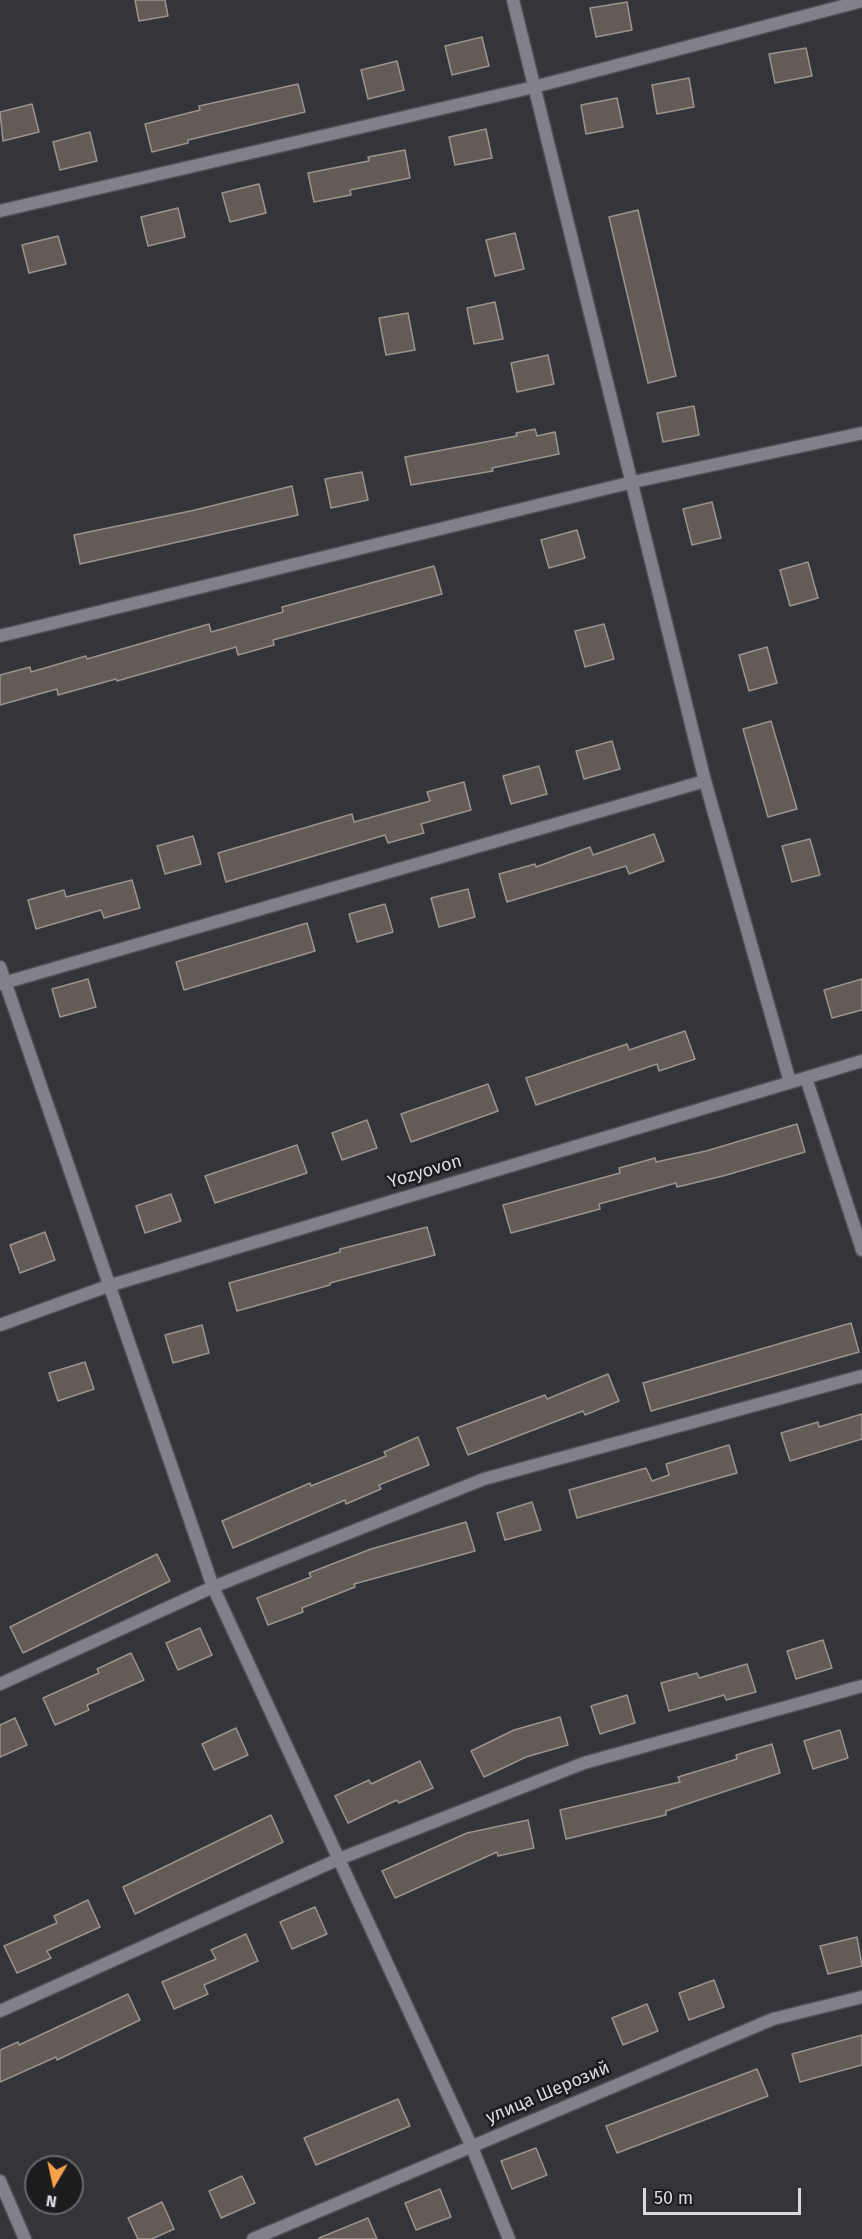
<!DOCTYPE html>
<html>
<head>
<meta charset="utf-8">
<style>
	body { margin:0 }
	#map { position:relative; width:862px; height:2239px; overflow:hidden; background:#34343b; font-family:"Fira Sans",sans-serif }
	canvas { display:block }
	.north { position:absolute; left:24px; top:2155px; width:60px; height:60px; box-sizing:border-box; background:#1c1c1f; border:2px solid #68686b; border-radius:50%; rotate:189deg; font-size:16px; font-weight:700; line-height:24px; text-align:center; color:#dad9de }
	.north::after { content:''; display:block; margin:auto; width:21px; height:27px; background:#f7a149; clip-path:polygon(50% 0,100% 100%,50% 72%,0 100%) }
	.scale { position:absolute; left:643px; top:2188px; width:158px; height:27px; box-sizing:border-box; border:3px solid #dad9de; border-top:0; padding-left:8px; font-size:18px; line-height:21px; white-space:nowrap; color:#dad9de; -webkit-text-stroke:4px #1c1c1f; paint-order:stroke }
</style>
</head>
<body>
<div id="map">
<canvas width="862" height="2239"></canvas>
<div class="north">N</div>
<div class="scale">50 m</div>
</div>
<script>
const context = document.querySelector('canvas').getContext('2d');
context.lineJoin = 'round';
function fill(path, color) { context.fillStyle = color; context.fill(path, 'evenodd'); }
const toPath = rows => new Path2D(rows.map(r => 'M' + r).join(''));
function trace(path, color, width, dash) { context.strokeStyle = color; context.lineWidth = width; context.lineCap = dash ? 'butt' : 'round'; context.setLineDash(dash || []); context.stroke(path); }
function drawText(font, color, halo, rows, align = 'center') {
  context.font = font + ' "Fira Sans",sans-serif'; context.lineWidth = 5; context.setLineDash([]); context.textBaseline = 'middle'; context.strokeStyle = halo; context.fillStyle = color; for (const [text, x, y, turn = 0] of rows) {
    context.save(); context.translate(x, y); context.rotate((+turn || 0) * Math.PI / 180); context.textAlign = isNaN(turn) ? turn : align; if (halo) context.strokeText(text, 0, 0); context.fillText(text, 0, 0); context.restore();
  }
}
const building = toPath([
	[135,0,165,0,168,16,139,21,135,0],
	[627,2,632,30,596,37,590,8,627,2],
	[482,37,489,66,452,75,445,46,482,37],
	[806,48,812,76,775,83,769,54,806,48],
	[397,61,404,90,368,99,361,70,397,61],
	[689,78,694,107,657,114,652,85,689,78],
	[298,84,305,112,188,140,188,143,152,152,145,124,200,110,199,106,298,84],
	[617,98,623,127,586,134,581,105,617,98],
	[32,104,39,132,3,141,0,112,32,104],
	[486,129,492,158,455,165,449,137,486,129],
	[90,132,97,161,60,170,53,142,90,132],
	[405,150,410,178,350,190,351,195,314,202,308,173,369,161,368,157,405,150],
	[259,184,266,213,230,222,222,193,259,184],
	[178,208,185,237,148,246,141,217,178,208],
	[638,210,676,376,648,383,609,217,638,210],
	[515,233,524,269,495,276,486,240,515,233],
	[58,236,66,264,29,273,22,245,58,236],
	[495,302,503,339,474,344,467,308,495,302],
	[408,313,415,350,386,355,379,318,408,313],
	[548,355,554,384,517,392,511,363,548,355],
	[694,406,699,435,663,442,657,413,694,406],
	[535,429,537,436,555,432,559,454,492,468,493,471,411,485,405,457,517,436,516,433,535,429],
	[362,472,368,500,331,508,325,479,362,472],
	[292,486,298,515,80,564,74,535,195,510,292,486],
	[712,502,721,538,692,545,683,509,712,502],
	[577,530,585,558,549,568,541,540,577,530],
	[808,562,818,598,790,606,780,570,808,562],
	[434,566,442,594,273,640,274,645,238,655,236,647,117,681,116,679,58,695,57,689,0,705,0,675,30,667,31,672,86,656,87,659,209,624,211,632,283,612,282,607,434,566],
	[604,624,614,659,585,667,575,631,604,624],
	[767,647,777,683,749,691,739,655,767,647],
	[771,721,797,809,768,817,743,729,771,721],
	[612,741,620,769,584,779,576,751,612,741],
	[539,766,547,794,511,804,503,776,539,766],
	[464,782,471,810,421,824,424,833,388,843,385,835,226,882,218,853,352,814,354,822,430,801,427,792,464,782],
	[654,834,664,861,629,874,626,866,507,902,499,874,535,864,536,867,590,847,593,855,654,834],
	[193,836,201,864,165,874,157,846,193,836],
	[810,839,820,875,792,882,782,846,810,839],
	[132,880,140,908,104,918,101,910,36,929,28,900,64,890,66,897,132,880],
	[468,889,475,917,439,927,431,898,468,889],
	[385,904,393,932,357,942,349,914,385,904],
	[307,923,315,951,184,990,176,962,307,923],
	[88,979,96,1007,60,1017,52,989,88,979],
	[862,979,862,1010,832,1018,824,990,862,979],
	[685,1031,695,1059,659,1071,657,1064,536,1105,526,1078,627,1044,629,1050,685,1031],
	[488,1084,498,1111,411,1142,401,1114,488,1084],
	[367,1120,377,1148,342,1160,332,1133,367,1120],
	[797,1124,805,1152,723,1176,677,1187,676,1183,599,1204,600,1209,511,1233,503,1205,620,1173,619,1168,655,1158,656,1162,706,1151,797,1124],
	[297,1145,307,1173,215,1203,205,1176,297,1145],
	[171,1194,181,1221,145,1233,136,1206,171,1194],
	[427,1227,435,1255,330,1283,330,1285,237,1311,229,1283,340,1252,340,1249,427,1227],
	[45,1232,55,1260,20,1273,10,1245,45,1232],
	[851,1323,859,1352,651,1411,643,1383,851,1323],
	[202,1325,209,1353,173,1363,165,1335,202,1325],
	[85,1362,94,1389,58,1401,49,1373,85,1362],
	[608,1374,619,1401,585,1415,583,1411,468,1455,457,1428,545,1395,547,1399,608,1374],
	[862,1414,862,1439,790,1461,781,1433,818,1422,819,1427,862,1414],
	[418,1437,429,1465,379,1485,381,1489,346,1504,345,1500,233,1548,222,1521,310,1483,311,1486,386,1456,384,1452,418,1437],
	[729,1445,737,1473,577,1518,569,1490,646,1468,652,1481,669,1475,666,1464,729,1445],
	[532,1502,541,1530,505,1540,497,1513,532,1502],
	[466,1522,475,1551,354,1584,355,1587,302,1608,303,1612,268,1625,257,1598,311,1577,309,1573,371,1549,466,1522],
	[157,1554,170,1581,23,1653,10,1627,157,1554],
	[200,1628,212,1655,178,1670,166,1643,200,1628],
	[823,1640,832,1668,796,1679,787,1651,823,1640],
	[131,1653,144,1680,87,1705,89,1710,55,1725,43,1698,99,1673,97,1669,131,1653],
	[747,1664,756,1692,726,1700,724,1695,669,1711,661,1683,697,1673,699,1678,747,1664],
	[627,1695,635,1723,600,1734,591,1706,627,1695],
	[560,1717,568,1745,526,1757,484,1777,471,1751,514,1730,560,1717],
	[15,1718,27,1745,0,1757,0,1725,15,1718],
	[236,1728,248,1755,214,1770,202,1744,236,1728],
	[840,1730,848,1758,813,1769,804,1741,840,1730],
	[772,1744,780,1773,666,1811,666,1815,566,1839,560,1810,680,1782,678,1777,737,1759,736,1755,772,1744],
	[420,1761,433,1788,399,1803,397,1800,348,1823,335,1796,369,1780,371,1784,420,1761],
	[271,1815,283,1842,135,1914,123,1887,271,1815],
	[528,1820,534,1848,498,1856,497,1852,395,1898,382,1871,467,1833,528,1820],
	[88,1900,100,1927,47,1951,51,1958,17,1973,4,1946,57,1923,54,1916,88,1900],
	[315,1907,327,1934,292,1949,280,1922,315,1907],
	[246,1934,258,1961,204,1985,208,1994,174,2009,162,1982,216,1959,211,1950,246,1934],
	[857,1937,862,1966,828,1974,820,1946,857,1937],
	[714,1980,724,2007,689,2020,679,1993,714,1980],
	[128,1994,140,2020,57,2060,56,2057,0,2082,0,2050,18,2042,19,2045,128,1994],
	[647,2004,658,2031,623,2045,612,2018,647,2004],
	[862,2035,862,2065,800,2082,792,2054,862,2035],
	[757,2069,768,2096,617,2153,606,2126,757,2069],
	[398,2099,410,2126,316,2165,304,2138,398,2099],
	[536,2148,547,2175,512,2189,501,2161,536,2148],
	[242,2176,255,2203,221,2218,209,2191,242,2176],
	[440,2189,451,2217,416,2230,405,2203,440,2189],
	[162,2202,174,2229,152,2239,138,2239,128,2218,162,2202],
	[368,2218,377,2239,319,2239,319,2238,368,2218]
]);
const minor = toPath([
	[513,0,705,781,790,1082],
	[0,211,534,87,862,1],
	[0,636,633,482,862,433],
	[0,967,213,1587,471,2145,509,2239],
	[0,984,705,781],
	[806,1078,862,1250],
	[0,1325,108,1286,862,1061],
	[0,1684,213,1587,484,1479,862,1376],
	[0,2011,339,1859,584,1763,862,1686],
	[0,2181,25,2239],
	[253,2239,773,2019,862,1997]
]);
const streetNames = [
	["Yozyovon",425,1172,-17],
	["улица Шерозий",548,2093,-23]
];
fill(building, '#635c56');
trace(building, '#9b948d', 1.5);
trace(minor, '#515057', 15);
trace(minor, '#82818a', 12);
drawText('18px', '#dad9de', '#1c1c1f', streetNames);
</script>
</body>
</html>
